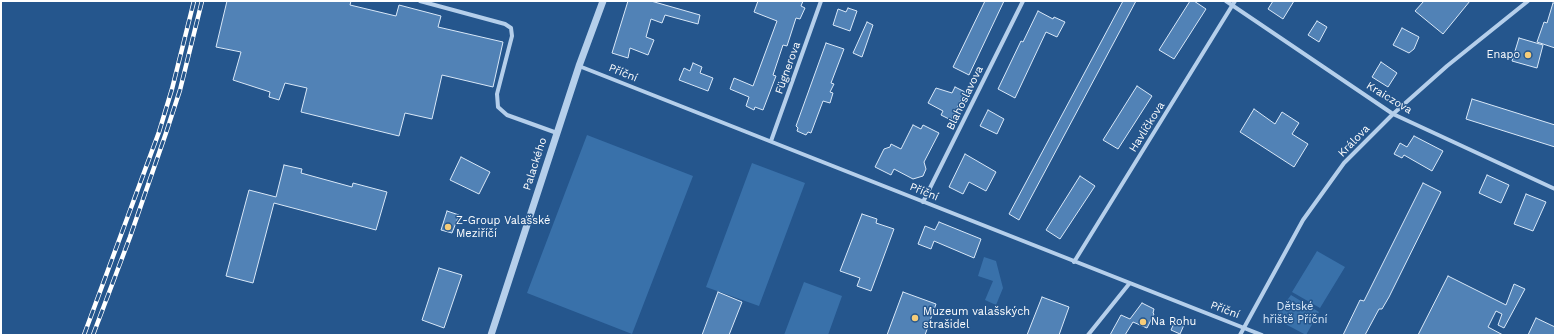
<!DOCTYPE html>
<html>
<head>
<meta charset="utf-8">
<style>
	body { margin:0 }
	#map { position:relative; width:1556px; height:336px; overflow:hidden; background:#25568d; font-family:"Work Sans",sans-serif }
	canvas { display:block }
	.frame { position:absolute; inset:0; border:2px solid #fff; pointer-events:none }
</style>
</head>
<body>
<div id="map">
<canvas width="1556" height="336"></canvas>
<div class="frame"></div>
</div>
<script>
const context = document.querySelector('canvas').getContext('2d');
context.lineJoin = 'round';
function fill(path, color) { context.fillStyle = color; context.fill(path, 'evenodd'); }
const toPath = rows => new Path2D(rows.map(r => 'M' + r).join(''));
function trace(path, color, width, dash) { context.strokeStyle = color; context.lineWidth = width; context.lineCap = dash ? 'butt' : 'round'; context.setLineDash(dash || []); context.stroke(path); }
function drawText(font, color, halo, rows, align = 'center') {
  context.font = font + ' "Work Sans",sans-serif'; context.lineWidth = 3; context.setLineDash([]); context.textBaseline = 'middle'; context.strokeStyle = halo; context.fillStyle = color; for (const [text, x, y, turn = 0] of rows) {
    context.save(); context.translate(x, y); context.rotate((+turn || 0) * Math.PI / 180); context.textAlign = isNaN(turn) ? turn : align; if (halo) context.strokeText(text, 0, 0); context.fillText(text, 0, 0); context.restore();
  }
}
const green = toPath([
	[587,135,693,176,632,334,527,293],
	[752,163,805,183,759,306,706,287],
	[1317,251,1345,267,1320,308,1292,292],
	[984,257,996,261,1003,288,996,305,985,300,993,281,978,276],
	[804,282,842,296,828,335,784,335],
	[1291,295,1319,312,1306,335,1274,318]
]);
const building = toPath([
	[227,1,351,1,350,5,396,16,399,5,441,16,438,27,503,42,493,87,442,75,432,119,405,113,399,136,301,112,307,88,285,83,279,100,269,97,270,92,233,80,241,52,216,47,227,1],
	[628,1,651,1,700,15,698,24,665,15,662,23,651,19,646,37,654,40,648,55,630,48,628,58,612,53,628,1],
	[758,1,803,1,801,6,805,8,800,19,796,18,787,46,783,45,773,75,776,76,763,110,755,107,754,110,746,106,749,97,730,89,734,78,753,86,777,21,754,12,758,1],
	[985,1,1004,1,969,75,953,67,985,1],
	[1123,1,1136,1,1019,220,1009,214,1123,1],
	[1190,1,1194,1,1206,9,1174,59,1159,50,1190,1],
	[1273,1,1294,1,1283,19,1268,9,1273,1],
	[1424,1,1470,1,1443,34,1415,11,1424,1],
	[1553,3,1555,3,1555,48,1537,42,1544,22,1547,23,1553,3],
	[848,8,857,11,850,31,833,25,838,9,846,12,848,8],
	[1038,11,1053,19,1054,17,1065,22,1057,37,1046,32,1015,98,998,89,1021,41,1023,42,1038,11],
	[1317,21,1327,27,1319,42,1308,35,1317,21],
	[867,22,873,25,862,57,853,53,867,22],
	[1402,28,1419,37,1414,49,1409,53,1393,45,1402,28],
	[1519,38,1543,45,1537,68,1512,61,1519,38],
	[826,43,844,49,831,83,834,84,830,92,833,93,830,103,823,101,811,133,808,132,806,135,797,131,798,128,796,126,826,43],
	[1381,62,1397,73,1388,87,1372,77,1381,62],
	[693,63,702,67,700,73,713,78,708,91,679,80,684,68,690,71,693,63],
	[1137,86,1152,96,1118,149,1103,140,1137,86],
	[955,87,965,92,951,120,941,115,943,111,928,103,936,88,952,93,955,87],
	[1472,99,1555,125,1555,147,1466,119,1472,99],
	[1254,109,1275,124,1282,112,1299,123,1292,134,1308,144,1294,167,1240,132,1254,109],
	[988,110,1004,119,997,134,980,126,988,110],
	[913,125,921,129,923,125,939,133,924,162,926,169,923,176,913,179,894,169,891,175,875,167,884,149,890,147,891,144,901,149,913,125],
	[1414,136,1443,151,1432,171,1404,155,1402,158,1394,154,1400,143,1407,147,1414,136],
	[965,154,996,172,986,191,969,182,963,194,949,187,965,154],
	[461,157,490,172,479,194,450,180,461,157],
	[284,165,302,169,301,173,352,187,353,183,387,192,376,230,274,203,253,283,226,276,249,190,276,197,284,165],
	[1487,175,1509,185,1501,203,1479,193,1487,175],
	[1080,176,1095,186,1060,239,1046,230,1080,176],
	[1423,183,1441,192,1389,297,1382,309,1379,309,1365,335,1343,335,1360,300,1364,301,1423,183],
	[1526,194,1546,202,1533,231,1514,224,1526,194],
	[447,211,459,215,452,233,441,230,447,211],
	[862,214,877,219,876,223,894,229,871,291,857,286,860,278,840,271,862,214],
	[939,222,981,239,974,258,934,241,931,249,918,244,925,226,935,230,939,222],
	[439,268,462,275,444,328,422,320,439,268],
	[1448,276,1506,305,1514,284,1525,289,1504,328,1498,325,1502,314,1496,311,1488,327,1503,335,1418,335,1448,276],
	[718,292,742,302,729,335,702,335,718,292],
	[903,292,936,304,925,335,887,335,903,292],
	[1042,297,1069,307,1059,335,1027,335,1042,297],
	[1142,303,1154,309,1153,313,1154,314,1147,328,1133,322,1125,335,1110,335,1121,315,1130,319,1142,303],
	[1536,318,1555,327,1555,335,1528,335,1536,318],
	[1175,321,1184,325,1180,334,1171,330,1175,321]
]);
const minor = toPath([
	[420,1,505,24,511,28,512,36,497,94,498,107,507,115,557,133],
	[1226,1,1393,114,1555,189],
	[579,66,1262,335],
	[771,141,821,1],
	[923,202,1023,1],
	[1074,262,1235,1],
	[1088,335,1129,284],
	[1240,335,1303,220,1344,163,1393,114,1447,66,1528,1]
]);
const tertiary = toPath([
	[491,335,579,66,603,1]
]);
const rail = toPath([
	[84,335,159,132,172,89,194,1],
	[93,335,130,237,166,133,180,90,202,1]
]);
const markers = [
	[1528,55,4,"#f5cc79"],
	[448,227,4,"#f5cc79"],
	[915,318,4,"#f5cc79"],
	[1143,322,4,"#f5cc79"]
];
const poiNames = [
	["Enapo",1520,55,"right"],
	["Z-Group Valašské",456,221],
	["Meziříčí",456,234],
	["Muzeum valašských",923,312],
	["strašidel",923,325],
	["Na Rohu",1151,322]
];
const streetNames = [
	["Fügnerova",788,68,-70],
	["Příční",623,73,22],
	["Blahoslavova",965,98,-64],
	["Kraiczova",1389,98,31],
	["Havlíčkova",1147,127,-58],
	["Králova",1354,141,-46],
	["Palackého",535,164,-72],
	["Příční",924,192,22],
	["Příční",1225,310,21]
];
const parkNames = [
	["Dětské",1295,307],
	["hřiště Příční",1295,320]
];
fill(green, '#3971aa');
fill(building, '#5182b6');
trace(building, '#d9e8f8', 1);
trace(minor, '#b5cfeb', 4);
trace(tertiary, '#b5cfeb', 7);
trace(rail, '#fff', 4.5);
trace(rail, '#25568d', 3, [9]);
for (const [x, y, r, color] of markers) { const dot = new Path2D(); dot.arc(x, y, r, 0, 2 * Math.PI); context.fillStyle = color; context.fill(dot); trace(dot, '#25568d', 1.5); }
drawText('11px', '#fff', '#25568d', poiNames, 'left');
drawText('11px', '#fff', '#25568d', streetNames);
drawText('11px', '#d9e8f8', '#25568d', parkNames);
</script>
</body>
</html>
